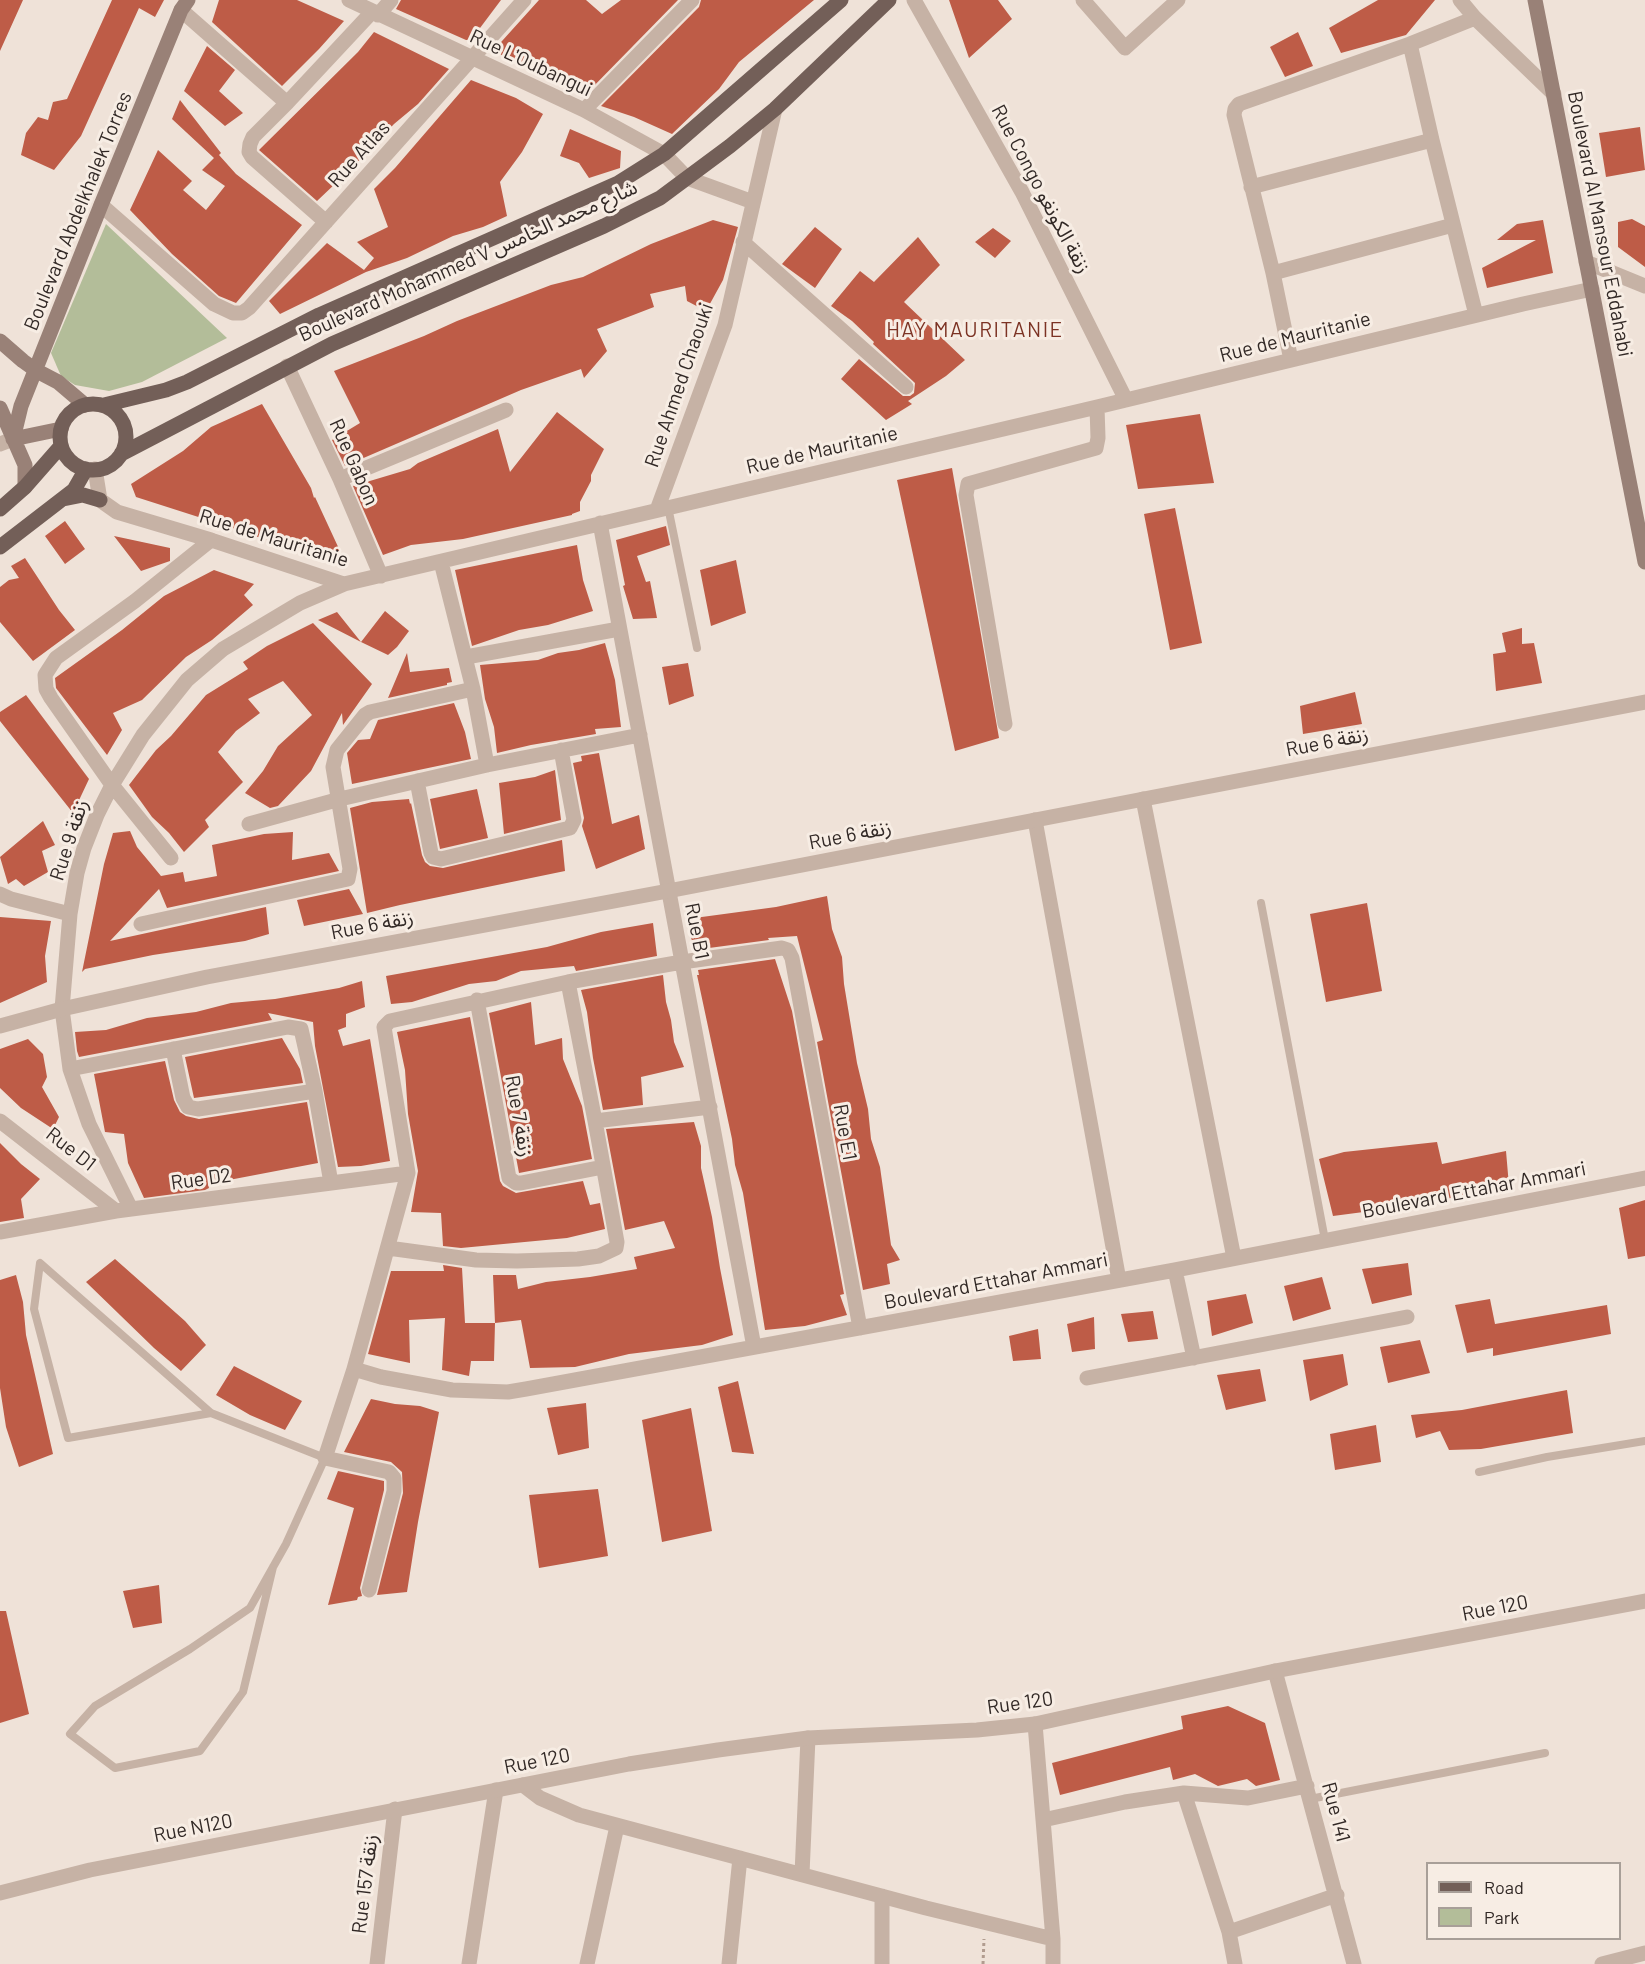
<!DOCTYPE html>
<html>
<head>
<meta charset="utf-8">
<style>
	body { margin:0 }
	#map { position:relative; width:1645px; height:1964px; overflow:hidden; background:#efe2d8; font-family:Barlow,sans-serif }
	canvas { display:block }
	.legend { position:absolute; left:1426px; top:1862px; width:195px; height:78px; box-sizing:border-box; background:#f7ede4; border:2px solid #a89f98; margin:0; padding:8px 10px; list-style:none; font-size:18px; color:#322926 }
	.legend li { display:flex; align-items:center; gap:12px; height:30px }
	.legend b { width:30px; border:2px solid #a89f98 }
</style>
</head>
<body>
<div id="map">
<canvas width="1645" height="1964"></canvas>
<ul class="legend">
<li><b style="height:8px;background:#735f58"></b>Road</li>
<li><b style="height:16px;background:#b3bd99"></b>Park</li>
</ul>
</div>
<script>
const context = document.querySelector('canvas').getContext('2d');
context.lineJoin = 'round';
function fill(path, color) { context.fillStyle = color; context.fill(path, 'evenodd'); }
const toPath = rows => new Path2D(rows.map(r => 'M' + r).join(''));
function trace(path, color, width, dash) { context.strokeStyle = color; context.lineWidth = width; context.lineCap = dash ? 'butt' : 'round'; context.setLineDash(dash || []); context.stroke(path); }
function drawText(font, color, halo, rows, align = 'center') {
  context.font = font + ' Barlow,"Noto Sans Arabic",sans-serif'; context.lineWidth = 6; context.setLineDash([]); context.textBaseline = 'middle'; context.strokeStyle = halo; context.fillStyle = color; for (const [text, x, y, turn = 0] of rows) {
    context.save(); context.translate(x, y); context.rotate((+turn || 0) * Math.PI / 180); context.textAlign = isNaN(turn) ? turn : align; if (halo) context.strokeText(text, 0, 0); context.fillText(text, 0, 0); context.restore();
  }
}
const green = toPath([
	[106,224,227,338,142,382,109,391,75,385,61,376,51,353]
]);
const building = toPath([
	[0,0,23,0,0,51],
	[112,0,164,0,155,17,139,8,81,136,54,170,21,155,26,133,38,117,48,120,53,102,67,99],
	[219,0,297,0,344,21,319,49,282,86,212,22],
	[401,0,501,0,471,40,466,40,396,9],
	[539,0,586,0,602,14,621,0,678,0,586,94,493,51],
	[701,0,814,0,739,62,719,89,672,134,634,117,601,106,699,7],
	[949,0,998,0,1012,19,969,58],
	[1378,0,1435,0,1406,35,1341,53,1329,28],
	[374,32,449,69,418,104,394,124,356,164,317,201,259,150,358,52],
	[1298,32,1313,66,1285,77,1270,47],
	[207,46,235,70,219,91,243,113,225,126,184,91],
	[471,80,516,98,543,114,522,152,500,182,507,216,483,227,453,236,407,258,366,272,280,314,269,301,327,243,364,270,374,258,357,242,388,227,374,189,395,168],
	[180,100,221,153,219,155,236,174,302,225,236,303,219,296,172,254,130,210,158,150,192,181,183,190,206,210,225,186,202,170,214,158,172,119],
	[1640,127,1645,170,1606,177,1599,133],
	[570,129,621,151,620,168,589,178,579,163,560,156],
	[1632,219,1645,226,1645,267,1618,247,1618,222],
	[713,220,738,227,723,280,706,311,687,301,685,286,650,294,654,307,597,329,607,351,584,378,581,369,521,390,345,466,332,440,360,423,334,371,424,336,457,321,551,285,583,277,651,244],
	[1543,220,1553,273,1487,288,1482,268,1536,240,1497,240,1517,224],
	[815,227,842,249,815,288,782,264],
	[993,228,1011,241,995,258,975,242],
	[918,237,940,265,904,302,965,360,946,376,908,401,912,404,886,420,841,379,859,359,903,396,910,396,914,393,915,383,873,344,874,342,852,321,831,306,860,271,874,282],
	[262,404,311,488,314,498,315,497,340,551,325,559,307,553,305,549,254,536,253,530,239,530,136,497,131,484,183,451,211,427],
	[557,412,604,449,591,475,591,481,580,502,580,511,572,514,572,515,463,539,411,545,383,555,353,486,410,469,418,463,498,429,510,472],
	[1200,414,1214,483,1138,489,1126,425],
	[952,468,999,738,955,751,897,480],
	[1175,508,1202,643,1170,650,1144,514],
	[65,521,85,549,65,564,45,536],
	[666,526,670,545,637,556,646,582,650,581,657,618,633,619,623,586,625,585,616,540],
	[114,536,170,548,170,561,141,571],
	[577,545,583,580,593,611,548,625,519,630,472,646,455,570],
	[25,558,59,610,75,630,33,661,0,622,0,587,9,580,19,578,11,566],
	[736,560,746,613,711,626,700,570],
	[214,570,254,584,244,595,253,605,212,640,186,657,142,700,113,713,122,730,107,755,56,688,55,678,122,630,164,596],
	[385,611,409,631,397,647,388,655,361,642],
	[337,612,361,642,318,620],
	[313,623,372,684,343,725,342,713,311,771,278,806,270,808,245,793,263,771,278,746,312,715,283,681,248,699,260,713,236,731,218,752,243,782,205,820,209,827,184,852,169,833,152,817,129,785,156,750,171,736,206,695,248,669,243,662,267,646],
	[1522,628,1522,644,1534,643,1542,683,1496,691,1493,654,1506,652,1502,633],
	[605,643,615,680,621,727,595,729,596,734,531,745,497,753,494,727,485,699,480,665,538,660,558,653,579,650],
	[407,653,410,672,449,668,452,682,447,683,447,685,388,698],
	[688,663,694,696,669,705,662,667],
	[1355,692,1362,724,1303,734,1300,706],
	[26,695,89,779,73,813,0,721,0,712],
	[454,703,465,732,471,759,352,784,347,753,358,740,370,739,378,720],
	[599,753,612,824,639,815,645,849,596,869,582,826,584,818,573,763,582,761,581,756],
	[555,770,561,820,504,834,499,783,535,777],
	[477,789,488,838,440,849,430,799],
	[409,799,410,804,411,803,422,855,425,862,430,866,443,868,562,840,565,871,400,905,367,913,350,808,372,802],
	[43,821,55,845,42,851,48,872,24,886,16,879,8,884,0,857],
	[130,831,137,847,161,876,183,872,185,882,217,876,212,845,264,834,293,832,292,860,329,853,339,871,167,908,159,889,110,941,266,907,269,934,245,941,153,955,85,969,82,972,104,864,113,833],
	[349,889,363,914,304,926,297,900],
	[827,896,832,929,842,957,844,984,857,1063,868,1109,871,1139,880,1167,891,1245,900,1260,887,1264,890,1284,863,1290,817,1042,823,1040,797,936,768,938,769,940,694,950,687,919,776,907],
	[1367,903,1382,991,1326,1002,1310,914],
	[0,917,51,921,45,956,47,982,0,1003],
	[653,923,657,956,576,971,574,966,521,971,496,981,469,984,412,1002,391,1004,386,976,547,947,601,932],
	[775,959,792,1011,844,1294,840,1295,847,1315,805,1326,765,1330,743,1193,735,1165,732,1139,697,975,699,975,698,970],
	[663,975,666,1002,671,1020,674,1042,684,1067,641,1077,643,1105,603,1110,593,1058,587,1012,581,990],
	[362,981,365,1007,346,1014,346,1027,338,1030,343,1046,370,1039,390,1161,361,1166,338,1167,315,1046,313,1022,268,1013,272,1020,79,1057,77,1051,75,1032,106,1030,147,1018,196,1012,231,1003,275,999,339,988],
	[531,1002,535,1045,562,1038,563,1059,582,1106,592,1159,519,1173,489,1013],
	[470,1017,500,1181,503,1186,516,1193,583,1181,590,1205,600,1203,605,1229,567,1238,461,1248,443,1246,441,1213,411,1212,418,1171,408,1114,405,1070,397,1032],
	[282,1038,300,1069,303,1083,194,1098,185,1057],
	[28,1039,43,1054,47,1077,42,1087,59,1117,53,1129,21,1108,0,1088,0,1049],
	[165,1061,174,1100,180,1112,186,1116,199,1119,307,1102,318,1163,208,1184,209,1188,205,1190,144,1198,128,1163,124,1134,105,1132,94,1074],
	[694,1122,701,1146,701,1168,712,1217,720,1268,733,1335,702,1345,629,1354,575,1367,530,1368,521,1320,495,1323,493,1275,516,1275,518,1289,546,1282,590,1277,637,1269,634,1257,675,1248,664,1221,625,1230,606,1129],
	[1437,1142,1442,1164,1506,1151,1509,1186,1417,1205,1333,1216,1319,1159,1344,1152],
	[0,1143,21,1164,40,1179,21,1199,24,1218,0,1222],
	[1645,1200,1645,1256,1628,1259,1619,1208],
	[115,1259,185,1321,206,1345,181,1371,154,1348,86,1282],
	[1408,1263,1412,1295,1372,1304,1362,1269],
	[443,1265,462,1268,465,1323,495,1323,494,1361,471,1361,469,1376,442,1370,445,1318,409,1320,410,1363,368,1354,391,1271,444,1271],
	[16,1275,23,1302,26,1335,53,1454,19,1467,6,1427,0,1388,0,1280],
	[1322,1277,1331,1309,1293,1321,1284,1286],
	[1246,1294,1253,1323,1212,1336,1207,1301],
	[1490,1299,1495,1324,1607,1305,1611,1334,1493,1356,1493,1348,1467,1353,1455,1305],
	[1153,1311,1158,1339,1128,1342,1121,1314],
	[1094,1317,1095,1349,1072,1352,1067,1324],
	[1038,1329,1041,1359,1013,1361,1009,1336],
	[1420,1340,1430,1373,1388,1383,1380,1347],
	[1343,1354,1348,1385,1310,1401,1303,1360],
	[234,1366,302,1401,285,1430,250,1415,216,1395],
	[1260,1369,1266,1401,1226,1410,1217,1375],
	[738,1381,754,1454,732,1452,718,1387],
	[1567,1390,1573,1433,1481,1449,1449,1450,1440,1431,1416,1438,1411,1415,1462,1410],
	[371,1399,395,1404,420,1406,439,1412,418,1522,407,1592,377,1595,403,1493,402,1472,391,1462,344,1452],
	[586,1403,589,1448,558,1455,547,1408],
	[691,1408,712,1531,662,1542,642,1420],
	[1376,1425,1381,1462,1335,1470,1330,1434],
	[338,1471,384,1481,384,1490,360,1588,362,1596,358,1597,357,1600,328,1605,354,1508,327,1499],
	[598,1489,608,1556,539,1568,529,1495],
	[159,1585,162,1623,133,1628,123,1591],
	[0,1611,6,1611,29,1714,0,1723],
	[1228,1706,1265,1723,1280,1780,1256,1786,1247,1779,1218,1786,1195,1774,1173,1780,1170,1767,1060,1795,1052,1763,1183,1729,1181,1716]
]);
const path = toPath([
	[983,1964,984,1939]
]);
const service = toPath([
	[668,507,697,648],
	[1261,903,1325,1240],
	[211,1413,40,1263,34,1309,68,1438,211,1413,325,1458,286,1544,250,1608,190,1649,95,1706,70,1734,115,1768,200,1751,243,1692,273,1567],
	[1479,1472,1547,1457,1645,1441],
	[1310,1799,1545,1753]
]);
const minor = toPath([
	[349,0,584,110,664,154,687,178,753,202],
	[914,0,1022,192,1126,400],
	[1083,0,1125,48,1178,0],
	[1460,0,1475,18,1554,94],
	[181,10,287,103],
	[378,15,391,0],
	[1410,44,1432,140,1476,315],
	[584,110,692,0],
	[1251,187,1432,140],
	[101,205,214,304,233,313,242,313,249,308,524,0],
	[326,222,252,157,249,152,250,144,253,137,287,103,372,12],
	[743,242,906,387],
	[1586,262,1645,286],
	[1273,273,1453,225],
	[1291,360,1273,273,1234,115,1235,109,1239,104,1410,44,1475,18],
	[287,366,340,479,381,576],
	[95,469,100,500,117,512,211,540,344,584,1097,407,1523,304,1592,289],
	[340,479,506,410],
	[657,510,725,325,775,109],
	[600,523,754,1347],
	[441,562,473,689,487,765],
	[466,657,619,629],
	[1005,724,966,495,968,484,1096,448,1098,438,1097,407],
	[417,781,431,853,433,857,441,859,570,828,574,820,561,750],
	[1143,799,1234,1258],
	[1035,820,1119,1280],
	[249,824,340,799,487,765,640,735],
	[171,858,112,785,51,698,46,689,45,675,56,658,135,601,211,540],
	[0,894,11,899,70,914],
	[141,924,348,879,350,869,333,767,337,750,365,715,370,712,473,689],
	[477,1000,509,1178,516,1183,521,1183,603,1167],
	[173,1049,183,1098,188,1107,198,1109,315,1091],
	[70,1069,288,1027,301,1029,315,1091,331,1183],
	[0,1121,116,1211],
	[595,1121,710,1107],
	[131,1209,89,1124,70,1069,62,1009,70,914,77,873,84,848,97,815,112,785,143,735,187,680,223,649,300,603,344,584],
	[0,1232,116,1211,408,1173],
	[388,1248,476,1260,517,1261,578,1259,599,1256,616,1248,617,1242,595,1121,568,982],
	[1175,1270,1194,1358],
	[354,1369,381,1377,452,1390,508,1392,526,1389,1175,1270,1645,1178],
	[1087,1378,1407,1317],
	[369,1590,394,1491,394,1478,389,1472,325,1458,354,1369,408,1173,384,1027,390,1021,568,982,682,962,782,948,788,950,792,958,860,1328],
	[1275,1671,1354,1964],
	[1035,1724,1053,1939,1053,1964],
	[523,1785,540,1798,579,1815,926,1908,1053,1939],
	[1184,1793,1229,1932,1235,1964],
	[1043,1820,1125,1802,1184,1793,1248,1798,1307,1786],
	[802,1874,808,1738],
	[1229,1932,1337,1895],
	[377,1964,395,1809],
	[469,1964,496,1790],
	[587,1964,617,1826],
	[729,1964,740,1858],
	[882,1964,882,1896],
	[1602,1964,1645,1953]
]);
const tertiary = toPath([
	[0,444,13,439],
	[0,1026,62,1009,207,977,668,891,1645,702],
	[0,1893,90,1870,629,1764,718,1750,808,1738,977,1730,1035,1724,1275,1671,1645,1601]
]);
const secondary = toPath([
	[1535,0,1645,562],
	[0,341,23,361,37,371,58,382,85,405],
	[0,408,25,465,25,487],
	[13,439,21,406,101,205,181,10,188,0],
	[13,439,61,429]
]);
const primary = toPath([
	'60 437a33 33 0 1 1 66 0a33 33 0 1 1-66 0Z',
	[104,405,166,390,187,382,319,315,618,183,664,154,841,0],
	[121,454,332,344,604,226,660,198,730,146,775,109,889,0],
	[63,499,83,495,100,500],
	[0,509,25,487,61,446],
	[0,547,74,490,86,469]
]);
const streetNames = [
	["Rue L'Oubangui",531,63,25],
	["Rue Atlas",359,154,-48],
	["Rue Congo زنقة الكونغو",1041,189,62],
	["Boulevard Abdelkhalek Torres",78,211,-68],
	["Boulevard Al Mansour Eddahabi",1600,224,79],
	["Boulevard Mohammed V شارع محمد الخامس",468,261,-24],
	["Rue de Mauritanie",1295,337,-14],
	["Rue Ahmed Chaouki",679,385,-71],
	["Rue de Mauritanie",822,450,-13],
	["Rue Gabon",354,462,66],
	["Rue de Mauritanie",274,538,17],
	["Rue 6 زنقة",1327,742,-11],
	["Rue 6 زنقة",850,835,-11],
	["Rue 9 زنقة",69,840,-72],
	["Rue 6 زنقة",372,925,-11],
	["Rue B1",697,931,79],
	["Rue 7 زنقة",519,1116,80],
	["Rue E1",845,1132,80],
	["Rue D1",71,1149,38],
	["Rue D2",201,1179,-8],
	["Boulevard Ettahar Ammari",1474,1190,-11],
	["Boulevard Ettahar Ammari",996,1281,-11],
	["Rue 120",1495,1608,-11],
	["Rue 120",1020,1703,-8],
	["Rue 120",537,1761,-11],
	["Rue 141",1336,1812,75],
	["Rue N120",193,1828,-11],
	["Rue 157 زنقة",365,1884,-83]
];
const neighbourhoodNames = [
	["HAY MAURITANIE",975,330]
];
fill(green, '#b3bd99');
fill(building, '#be5c47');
trace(path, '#b19c8f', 3, [3, 3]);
trace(service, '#c6b2a5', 8);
trace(minor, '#c6b2a5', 15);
trace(tertiary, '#c6b2a5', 15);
trace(secondary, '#998177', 15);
trace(primary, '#735f58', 15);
drawText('20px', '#322926', '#f7ede4', streetNames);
context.letterSpacing = '1.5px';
drawText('21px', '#7c3324', '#f7ede4', neighbourhoodNames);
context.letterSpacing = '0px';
</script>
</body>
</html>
